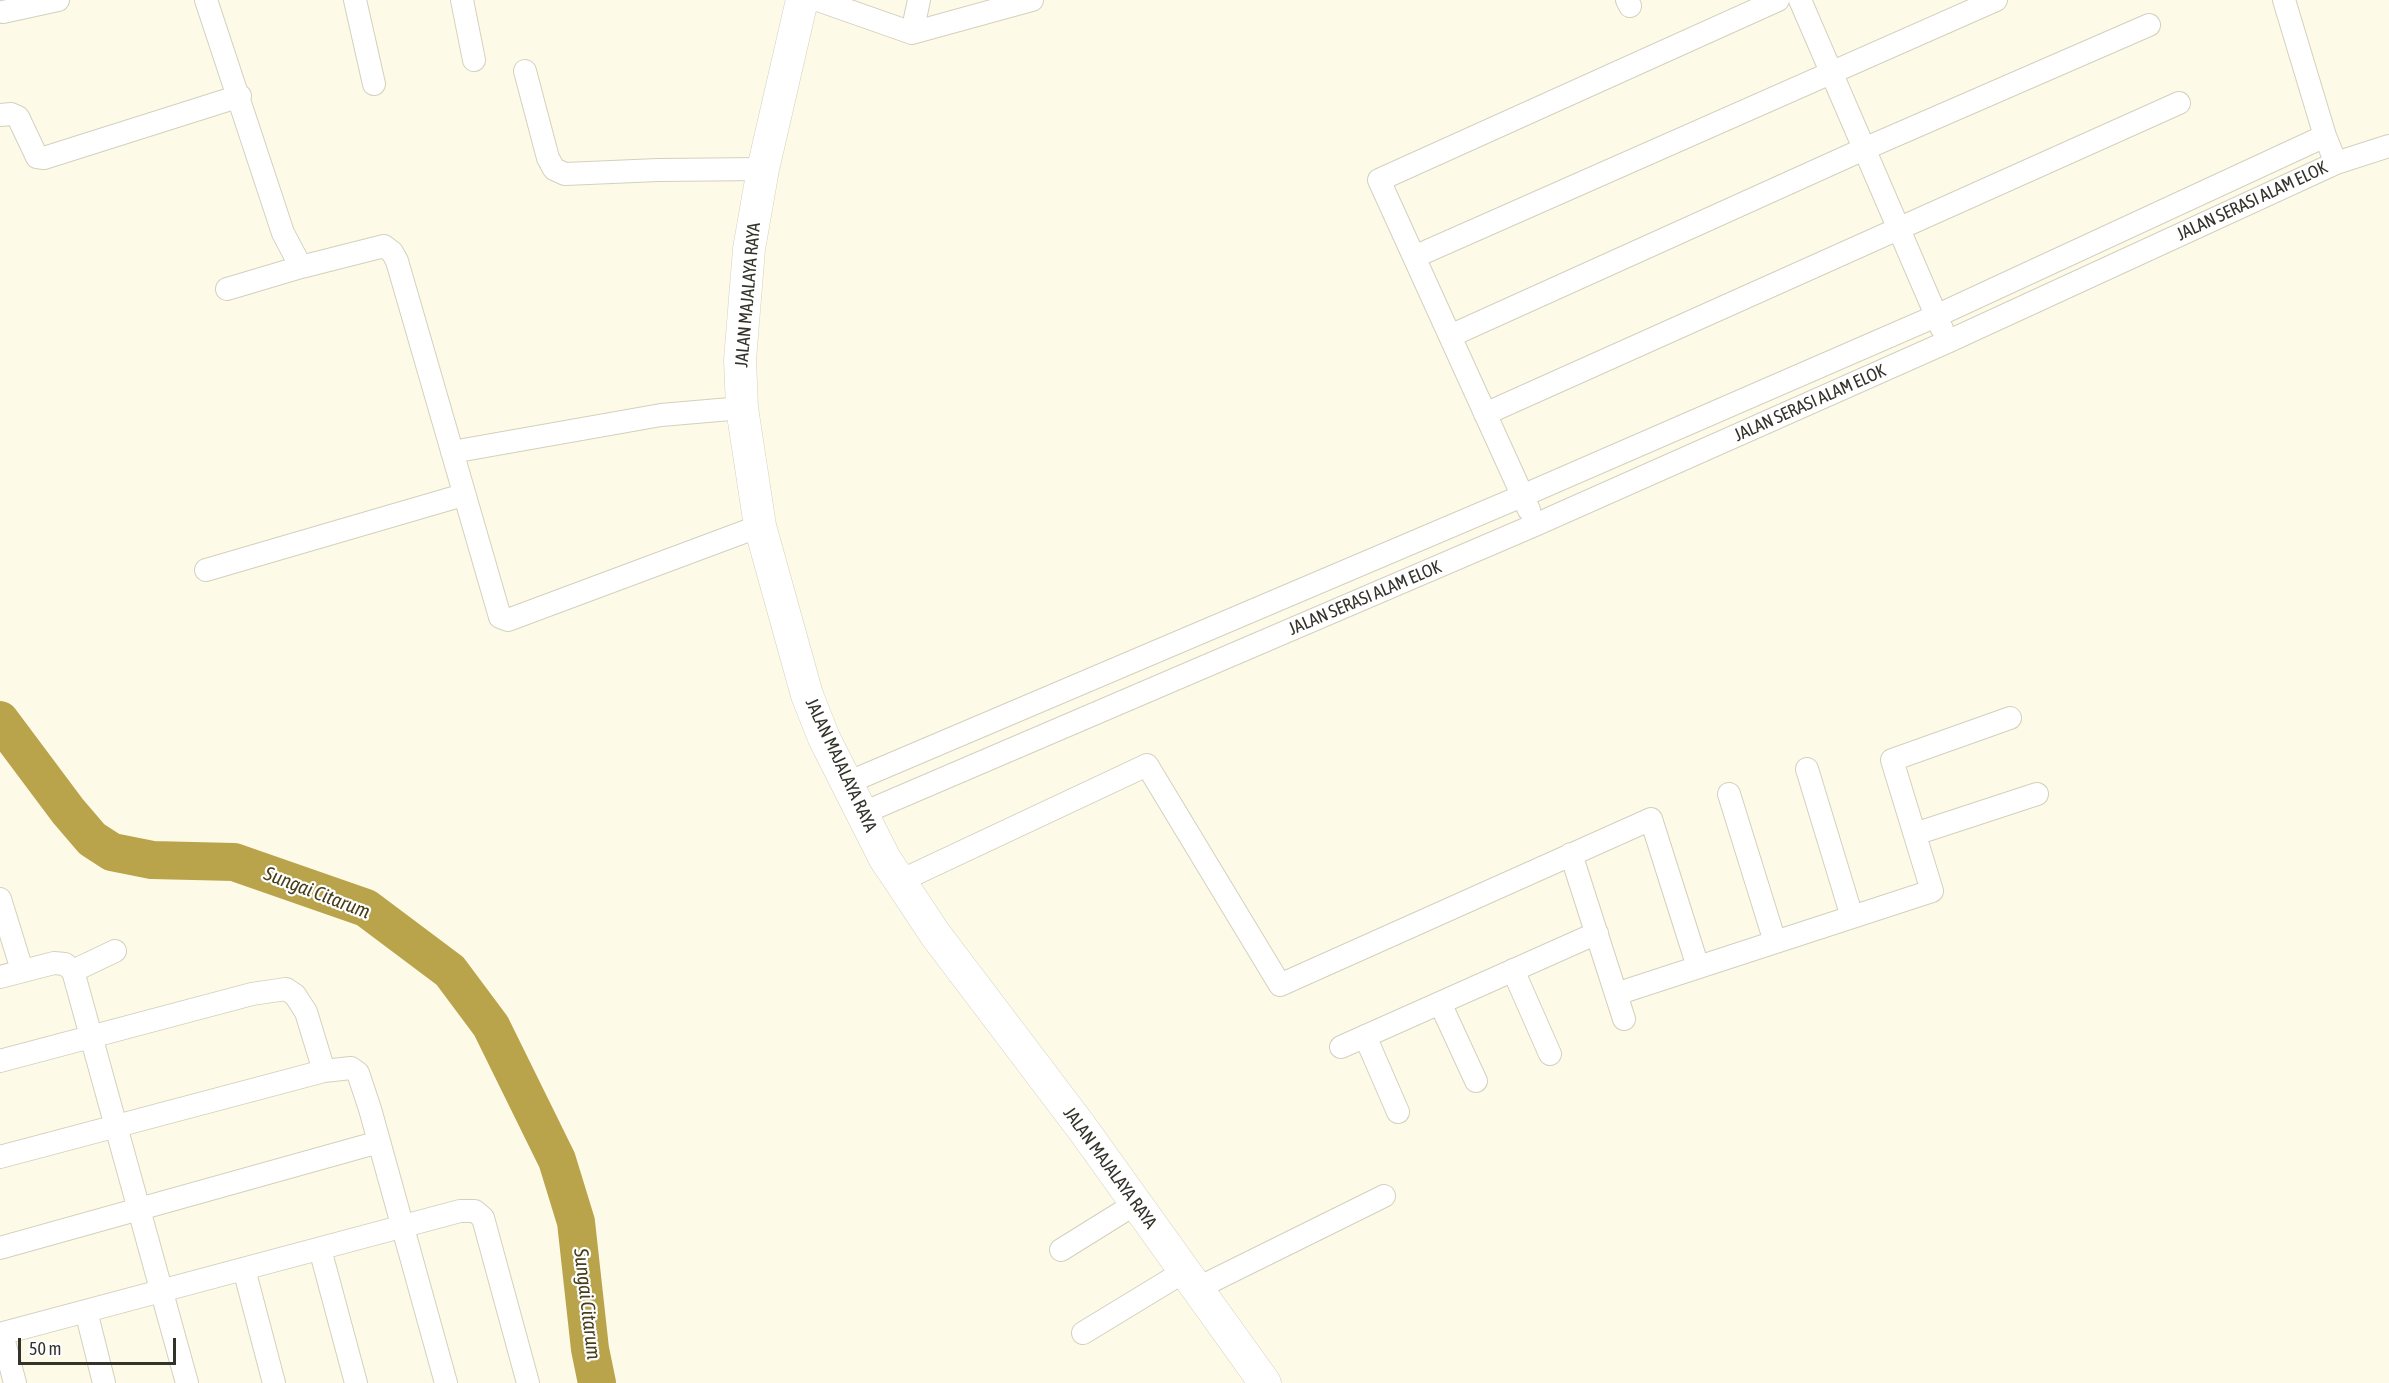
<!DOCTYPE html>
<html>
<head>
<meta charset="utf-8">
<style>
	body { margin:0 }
	#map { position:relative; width:2389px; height:1383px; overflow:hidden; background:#fefae8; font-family:"Asap Condensed",sans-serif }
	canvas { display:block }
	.scale { position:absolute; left:18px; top:1338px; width:158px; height:27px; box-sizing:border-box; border:3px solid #33322b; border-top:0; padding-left:8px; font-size:18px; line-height:21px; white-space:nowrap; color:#33322b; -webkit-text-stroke:4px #fff; paint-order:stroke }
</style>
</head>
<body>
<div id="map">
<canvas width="2389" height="1383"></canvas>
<div class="scale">50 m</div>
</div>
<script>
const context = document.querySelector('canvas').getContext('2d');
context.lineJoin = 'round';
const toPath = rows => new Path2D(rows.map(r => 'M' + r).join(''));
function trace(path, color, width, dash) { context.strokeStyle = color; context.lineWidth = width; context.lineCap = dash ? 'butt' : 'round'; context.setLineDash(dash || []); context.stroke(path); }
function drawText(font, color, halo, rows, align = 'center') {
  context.font = font + ' "Asap Condensed",sans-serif'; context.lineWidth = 4.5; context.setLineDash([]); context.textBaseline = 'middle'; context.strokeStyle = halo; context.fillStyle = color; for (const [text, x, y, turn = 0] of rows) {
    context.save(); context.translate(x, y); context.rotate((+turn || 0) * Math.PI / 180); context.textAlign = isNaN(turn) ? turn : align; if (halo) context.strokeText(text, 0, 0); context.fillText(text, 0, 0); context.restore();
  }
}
const river = toPath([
	[0,720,68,811,92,839,112,852,152,860,234,862,366,908,450,971,491,1026,557,1160,576,1222,590,1349,597,1383]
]);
const street = toPath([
	[206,0,283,233,301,267,384,246,392,252,397,261,500,617,508,620,760,526],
	[355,0,374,84],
	[462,0,474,60],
	[818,0,912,33,1032,0],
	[1627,0,1630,6],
	[1800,0,1942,329],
	[2284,0,2325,136],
	[3,12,58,0],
	[912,33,919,0],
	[525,71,548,158,554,169,565,174,658,170,763,169],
	[0,115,11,114,18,117,37,157,44,158,240,96],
	[2336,163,2389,146],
	[1414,257,1996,0],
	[227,289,301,267],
	[1450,336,1864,149,2149,25],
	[1485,414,2179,103],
	[452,452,661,415,742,408],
	[1529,510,1379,180,1778,0],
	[206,570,463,495],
	[1807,769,1852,917],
	[847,783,1522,496,1936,316,2325,136,2336,163,1947,342,1535,525,863,813],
	[1729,794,1775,942],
	[1915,834,2037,794],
	[1571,854,1624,1019],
	[900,881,1147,765,1280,985,1651,819,1698,967],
	[0,899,22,970],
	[1513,970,1550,1054],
	[73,971,115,951],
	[0,977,54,963,65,964,73,971,187,1383],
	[1616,994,1932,891,1892,760,2010,718],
	[1440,1003,1476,1081],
	[1365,1036,1398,1112],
	[1341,1047,1597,933],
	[0,1061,252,994,286,989,295,995,306,1012,324,1071],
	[0,1157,324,1071,351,1068,358,1073,370,1109,446,1383],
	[0,1248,379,1142],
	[320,1249,356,1383],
	[1061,1250,1135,1204],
	[244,1269,274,1383],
	[1198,1288,1384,1196],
	[86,1311,104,1383],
	[1083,1333,1185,1271],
	[0,1334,460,1211,475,1211,483,1218,528,1383],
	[2,1334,15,1383]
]);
const secondary = toPath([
	[802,0,763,169,749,249,740,360,742,408,760,526,807,695,824,738,885,859,900,881,935,934,1082,1128,1265,1383]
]);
const streetNames = [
	["JALAN SERASI ALAM ELOK",2252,201,-25],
	["JALAN MAJALAYA RAYA",748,295,-85],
	["JALAN SERASI ALAM ELOK",1810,403,-24],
	["JALAN SERASI ALAM ELOK",1365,598,-23],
	["JALAN MAJALAYA RAYA",841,765,65],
	["JALAN MAJALAYA RAYA",1110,1168,54]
];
const waterNames = [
	["Sungai Citarum",317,893,21],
	["Sungai Citarum",587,1304,83]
];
trace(river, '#b9a44b', 38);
trace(street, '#d4d0be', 24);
trace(secondary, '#d4d0be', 33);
trace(street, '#fff', 22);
trace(secondary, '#fff', 32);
drawText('18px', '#33322b', '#fff', streetNames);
drawText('italic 20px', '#473e18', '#fff', waterNames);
</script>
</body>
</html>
